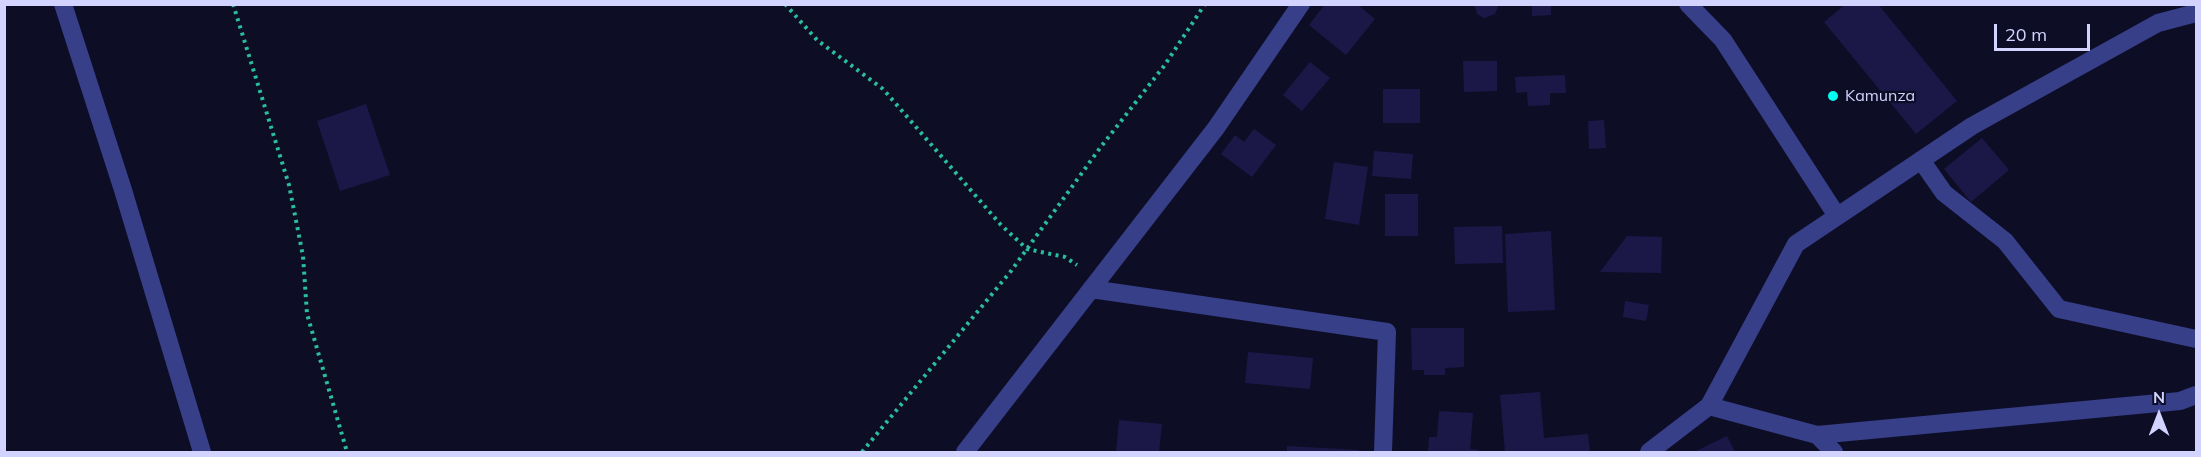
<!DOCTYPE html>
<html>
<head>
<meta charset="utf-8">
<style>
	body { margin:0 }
	#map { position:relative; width:2201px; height:457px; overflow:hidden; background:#0e0d26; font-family:Mulish,sans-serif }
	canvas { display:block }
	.frame { position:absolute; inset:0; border:6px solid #d2d4ff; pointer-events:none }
	.north { position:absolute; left:2129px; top:385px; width:60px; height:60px; -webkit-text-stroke:4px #0e0d26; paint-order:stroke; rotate:0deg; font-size:16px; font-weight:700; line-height:24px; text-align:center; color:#d2d4ff }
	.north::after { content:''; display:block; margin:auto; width:21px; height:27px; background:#d2d4ff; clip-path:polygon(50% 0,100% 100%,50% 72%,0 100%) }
	.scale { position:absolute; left:1994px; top:24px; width:96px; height:27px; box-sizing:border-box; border:3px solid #d2d4ff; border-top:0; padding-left:8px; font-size:18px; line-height:21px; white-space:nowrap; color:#d2d4ff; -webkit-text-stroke:4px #0e0d26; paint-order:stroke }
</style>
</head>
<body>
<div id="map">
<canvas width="2201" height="457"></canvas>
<div class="frame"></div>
<div class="north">N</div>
<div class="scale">20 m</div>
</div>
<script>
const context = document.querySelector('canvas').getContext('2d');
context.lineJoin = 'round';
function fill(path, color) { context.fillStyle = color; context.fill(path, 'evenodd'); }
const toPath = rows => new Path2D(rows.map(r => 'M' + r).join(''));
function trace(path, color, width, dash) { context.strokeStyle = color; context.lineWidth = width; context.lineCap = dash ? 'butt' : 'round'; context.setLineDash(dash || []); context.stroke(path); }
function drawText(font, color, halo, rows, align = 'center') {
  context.font = font + ' Mulish,sans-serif'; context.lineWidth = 4.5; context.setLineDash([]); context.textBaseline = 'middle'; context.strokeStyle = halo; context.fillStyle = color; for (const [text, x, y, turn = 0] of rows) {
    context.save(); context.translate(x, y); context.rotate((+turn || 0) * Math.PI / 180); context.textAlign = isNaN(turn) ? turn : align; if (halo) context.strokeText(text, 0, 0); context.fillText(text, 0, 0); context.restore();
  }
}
const building = toPath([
	[1325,4,1357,4,1375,19,1346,55,1309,25],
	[1474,4,1498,4,1498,7,1495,14,1484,18,1477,14],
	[1532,4,1551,4,1551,15,1532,16],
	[1846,4,1878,4,1957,101,1916,134,1824,22],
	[1463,61,1497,61,1497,91,1464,92],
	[1310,62,1330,78,1302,111,1283,95],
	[1565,75,1566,93,1550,93,1550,105,1528,106,1527,92,1516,93,1515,77],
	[1383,89,1420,89,1420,123,1383,123],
	[366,104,390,175,340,191,317,121],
	[1604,120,1606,148,1589,149,1588,121],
	[1254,129,1276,145,1252,177,1221,154,1235,135,1244,142],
	[1982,138,2009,170,1971,202,1944,169],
	[1374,151,1413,154,1411,179,1372,176],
	[1334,162,1368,167,1359,225,1325,219],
	[1385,194,1418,194,1418,236,1385,236],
	[1502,226,1503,263,1455,264,1454,227],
	[1551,231,1555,310,1508,312,1505,234],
	[1627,236,1662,237,1661,273,1600,272],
	[1625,301,1649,305,1646,321,1623,317],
	[1411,328,1464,328,1464,367,1445,368,1445,375,1424,375,1424,370,1412,370],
	[1248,352,1313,358,1310,389,1245,383],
	[1540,392,1544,438,1588,434,1590,452,1505,452,1500,395],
	[1439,411,1473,413,1470,449,1479,450,1478,452,1428,452,1429,437,1437,437],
	[1119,420,1162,424,1159,452,1116,452],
	[1727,436,1735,452,1694,452],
	[1287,446,1359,450,1359,452,1287,452]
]);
const path = toPath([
	[233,4,289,185,303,256,307,314,347,452],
	[785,4,817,40,883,89,1001,225,1027,249,1065,257,1077,265],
	[862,452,1011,271,1100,148,1164,66,1205,4]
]);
const minor = toPath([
	[63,4,123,190,202,452],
	[1688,4,1723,40,1837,216],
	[1921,160,1944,193,2005,241,2059,309,2196,339],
	[1091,289,1387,332,1383,452],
	[1709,406,1817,435,2180,401,2196,395],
	[1817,435,1834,452],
	[965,452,1216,128,1301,4],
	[1649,452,1709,406,1796,244,1972,126,2158,23,2196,13]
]);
const markers = [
	[1833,96,6,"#00fdf1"]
];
const poiNames = [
	["Kamunza",1845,96]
];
fill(building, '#1b1848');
trace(path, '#28be9e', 4, [3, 4.5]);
trace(minor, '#363f88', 18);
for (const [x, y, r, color] of markers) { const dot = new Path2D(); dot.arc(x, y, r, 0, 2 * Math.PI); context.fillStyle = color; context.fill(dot); trace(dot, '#0e0d26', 2); }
drawText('16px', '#d2d4ff', '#0e0d26', poiNames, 'left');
</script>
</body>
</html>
